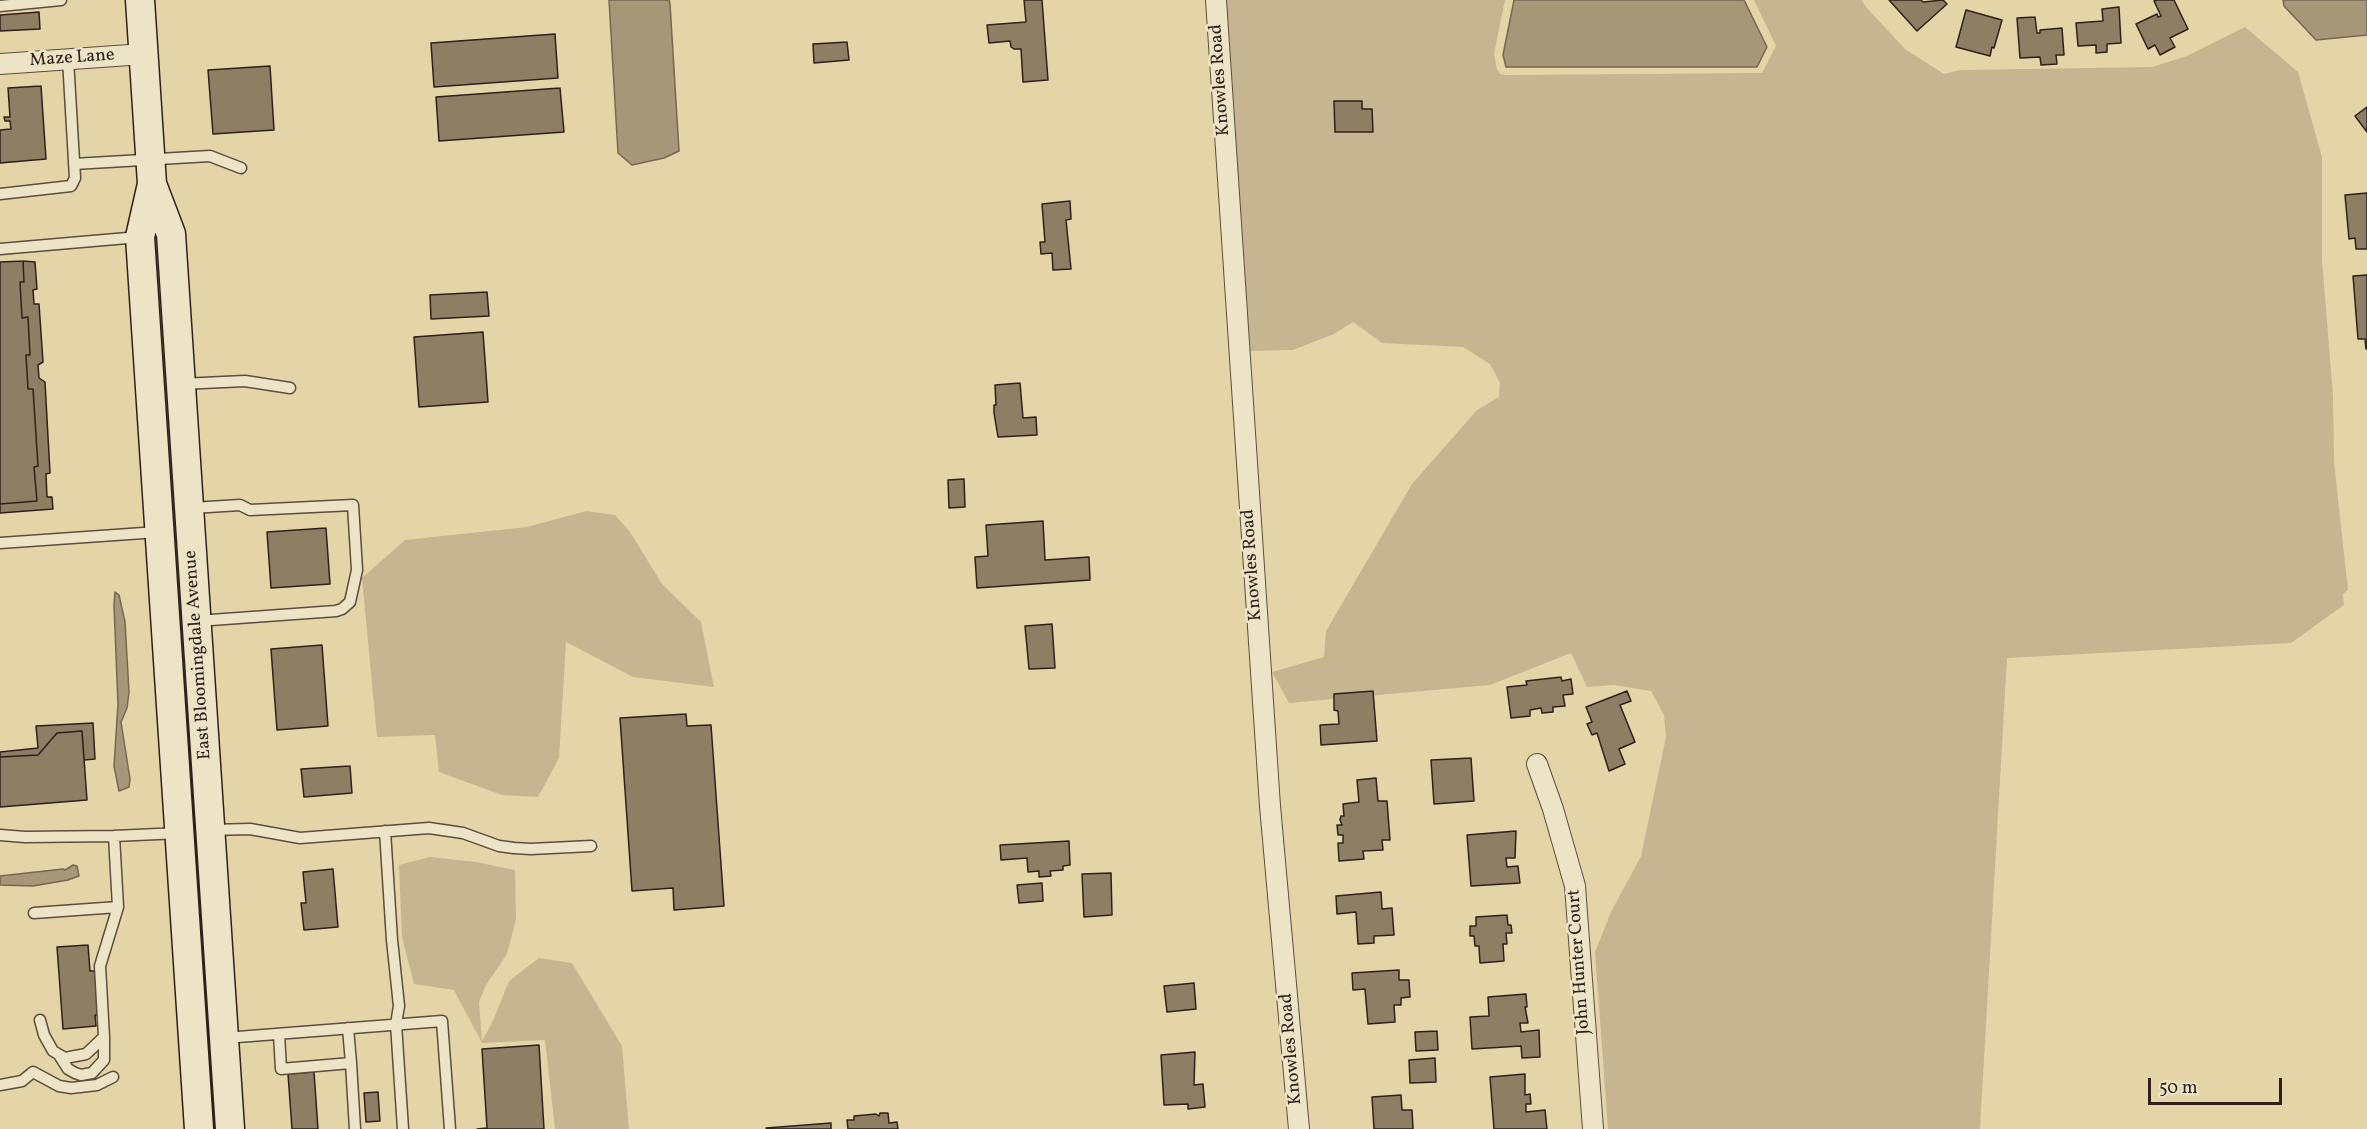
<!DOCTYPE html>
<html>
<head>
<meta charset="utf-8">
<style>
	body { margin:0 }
	#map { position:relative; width:2367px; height:1129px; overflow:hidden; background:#e4d5a9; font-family:Vollkorn,serif }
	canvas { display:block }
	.scale { position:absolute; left:2148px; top:1078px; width:134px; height:27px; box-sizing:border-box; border:3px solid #2f201a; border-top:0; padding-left:8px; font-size:18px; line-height:21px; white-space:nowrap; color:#2f201a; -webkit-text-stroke:4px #ede4c7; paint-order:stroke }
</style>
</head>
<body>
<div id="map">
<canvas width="2367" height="1129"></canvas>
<div class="scale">50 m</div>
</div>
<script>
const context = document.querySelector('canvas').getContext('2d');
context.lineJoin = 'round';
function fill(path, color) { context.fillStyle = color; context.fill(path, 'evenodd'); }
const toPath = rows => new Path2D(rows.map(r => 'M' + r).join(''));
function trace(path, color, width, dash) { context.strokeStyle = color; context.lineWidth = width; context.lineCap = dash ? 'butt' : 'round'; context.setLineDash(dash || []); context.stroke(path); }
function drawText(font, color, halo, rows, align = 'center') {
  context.font = font + ' Vollkorn,serif'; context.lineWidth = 5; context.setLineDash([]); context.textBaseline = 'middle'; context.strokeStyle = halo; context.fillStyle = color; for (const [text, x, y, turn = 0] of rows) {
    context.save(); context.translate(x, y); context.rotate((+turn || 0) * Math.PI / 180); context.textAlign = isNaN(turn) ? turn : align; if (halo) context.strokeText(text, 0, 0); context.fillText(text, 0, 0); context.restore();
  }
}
const green = toPath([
	[1226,0,1505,0,1494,54,1497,69,1500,74,1506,75,1762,73,1776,46,1754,0,1862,0,1866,7,1905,49,1944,74,1960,70,2152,67,2187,56,2245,27,2298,72,2322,157,2322,260,2333,396,2334,462,2348,590,2343,594,2344,605,2291,643,2007,658,1980,1129,1608,1129,1595,952,1611,912,1641,856,1666,737,1664,715,1651,691,1614,685,1587,687,1571,653,1490,685,1289,703,1272,672,1324,657,1326,631,1412,484,1477,410,1499,397,1500,383,1490,364,1463,347,1382,343,1353,322,1334,334,1293,350,1250,351],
	[586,511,615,515,630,532,662,584,701,622,714,687,633,677,566,642,559,758,538,797,502,795,439,772,435,735,377,737,362,578,405,540,527,527],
	[430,857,476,862,515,870,516,919,507,954,486,985,479,1002,482,1041,492,1023,509,981,539,958,572,963,622,1046,629,1129,555,1129,545,1040,482,1043,454,990,414,984,402,937,399,865]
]);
const water = toPath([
	[609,0,669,0,670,4,679,151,664,158,632,165,618,153,609,0],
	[1514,0,1744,0,1767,47,1757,67,1506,67,1503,55,1514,0],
	[2283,0,2367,0,2367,35,2316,40,2284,6,2283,0],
	[115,592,119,595,125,622,129,692,127,708,121,722,130,779,129,787,119,791,114,766,118,704,114,605,115,592],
	[73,865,77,866,79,876,68,880,33,886,0,885,0,876,63,869,65,870,73,865]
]);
const building = toPath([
	[1024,0,1042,0,1048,80,1023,82,1021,49,1014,49,1011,47,1010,41,989,43,987,25,1026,22,1024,0],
	[1889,0,1921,0,1923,2,1943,0,1947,4,1917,31,1889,0],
	[2157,0,2174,0,2188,29,2170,38,2175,47,2160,55,2155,45,2148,49,2136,24,2157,14,2158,17,2161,16,2154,1,2157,0],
	[2119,7,2121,43,2107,44,2107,52,2096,53,2096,45,2078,46,2076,23,2103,21,2102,9,2119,7],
	[1966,10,2002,20,1994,48,1992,47,1990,56,1956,47,1966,10],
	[39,12,40,29,0,31,0,15,39,12],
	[2035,17,2037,33,2040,33,2040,30,2062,28,2064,55,2056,55,2057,64,2041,65,2040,57,2020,58,2017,18,2035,17],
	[555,34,558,78,434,87,431,43,555,34],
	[847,42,849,60,814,63,813,44,847,42],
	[270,66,274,130,213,134,208,70,270,66],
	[41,86,46,159,0,163,0,130,11,129,10,121,5,121,4,117,10,117,8,88,41,86],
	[560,88,564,132,439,141,436,97,560,88],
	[1334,101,1362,101,1362,109,1372,109,1373,132,1335,132,1334,101],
	[2367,107,2367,132,2355,116,2367,107],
	[2367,193,2367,249,2356,249,2355,238,2349,239,2345,195,2367,193],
	[1070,201,1071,219,1066,220,1071,269,1053,270,1052,253,1041,254,1040,242,1045,242,1042,204,1070,201],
	[23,261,35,262,37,289,33,290,34,304,39,304,43,362,38,365,39,378,45,382,50,473,46,474,47,497,52,497,53,509,0,513,0,504,37,501,34,467,38,466,33,389,28,389,26,355,30,355,28,317,22,318,20,282,24,282,23,261],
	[23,261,24,282,20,282,22,318,28,317,30,355,26,355,28,389,33,389,38,466,34,467,37,501,0,504,0,262,23,261],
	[2367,275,2367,348,2366,349,2365,339,2358,339,2353,276,2367,275],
	[487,292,489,316,431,319,430,295,487,292],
	[483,332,488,402,419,407,414,337,483,332],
	[1020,383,1023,418,1036,417,1037,435,998,437,994,413,994,405,996,405,995,385,1020,383],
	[964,479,965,507,949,508,948,480,964,479],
	[1043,521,1045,560,1089,557,1090,580,977,588,975,557,988,556,986,525,1043,521],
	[326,528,330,584,271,588,267,532,326,528],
	[1052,624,1055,668,1029,669,1025,626,1052,624],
	[322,645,328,726,277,730,271,649,322,645],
	[1561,677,1562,681,1571,679,1573,694,1563,695,1565,706,1553,707,1553,712,1542,713,1541,708,1530,710,1530,716,1511,718,1507,687,1527,685,1526,681,1561,677],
	[1373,691,1377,741,1321,745,1320,725,1339,724,1338,711,1334,710,1334,694,1373,691],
	[1627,691,1631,701,1620,705,1635,742,1619,749,1625,764,1609,771,1597,733,1592,735,1587,724,1592,722,1586,707,1627,691],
	[686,714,687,726,711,725,724,906,674,910,673,888,632,891,620,718,686,714],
	[93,723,95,759,84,760,82,731,57,733,38,755,0,757,0,752,38,748,36,726,93,723],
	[82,731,87,800,0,807,0,757,38,755,57,733,82,731],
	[1471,758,1474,801,1434,804,1431,760,1471,758],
	[350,766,352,793,304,797,301,769,350,766],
	[1376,778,1378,801,1387,801,1390,840,1382,840,1383,850,1363,851,1364,859,1339,861,1338,843,1343,843,1343,835,1338,835,1337,825,1342,825,1340,820,1341,816,1344,816,1343,804,1359,802,1357,780,1376,778],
	[1516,831,1515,858,1506,858,1507,867,1518,866,1520,883,1471,886,1467,835,1516,831],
	[1069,841,1070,865,1063,866,1063,870,1050,871,1051,876,1039,877,1039,871,1028,872,1027,858,1001,860,1000,845,1069,841],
	[333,869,338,927,304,930,301,903,306,903,303,872,333,869],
	[1111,873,1112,915,1084,917,1082,874,1111,873],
	[1042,883,1043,901,1019,903,1017,885,1042,883],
	[1381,892,1382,909,1392,908,1394,935,1374,936,1374,943,1358,944,1356,912,1337,914,1336,896,1381,892],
	[1507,915,1508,925,1511,925,1512,933,1506,933,1507,944,1503,944,1504,961,1480,963,1479,946,1475,946,1474,936,1470,936,1470,926,1476,926,1476,917,1507,915],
	[88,945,90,971,95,971,98,1015,95,1015,96,1026,63,1029,57,947,88,945],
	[1399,970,1399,980,1409,980,1410,997,1401,998,1401,1005,1394,1005,1395,1022,1368,1024,1365,989,1353,990,1352,973,1399,970],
	[1194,983,1196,1009,1167,1012,1164,986,1194,983],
	[1526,994,1527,1007,1525,1007,1528,1023,1520,1023,1521,1032,1539,1030,1540,1057,1522,1058,1521,1046,1472,1049,1470,1017,1489,1016,1488,997,1526,994],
	[1437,1031,1438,1050,1416,1051,1415,1032,1437,1031],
	[539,1045,544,1129,477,1129,487,1128,482,1049,539,1045],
	[1195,1052,1194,1085,1203,1084,1205,1107,1188,1109,1188,1104,1164,1105,1161,1055,1195,1052],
	[1435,1058,1436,1082,1410,1083,1409,1060,1435,1058],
	[314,1072,318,1129,292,1129,288,1074,314,1072],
	[1525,1074,1525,1095,1530,1094,1531,1104,1526,1104,1526,1112,1545,1110,1547,1129,1494,1129,1490,1077,1525,1074],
	[378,1092,380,1121,366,1122,364,1093,378,1092],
	[1401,1095,1402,1110,1412,1110,1413,1129,1374,1129,1372,1097,1401,1095],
	[880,1113,888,1113,889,1123,897,1122,898,1129,848,1129,847,1120,854,1120,854,1116,876,1114,879,1116,880,1113],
	[831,1123,831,1129,767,1129,766,1128,831,1123]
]);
const service = toPath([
	[0,6,61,0],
	[74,164,210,156,241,168],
	[0,194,71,186,75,178,68,59],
	[0,249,139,237],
	[181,384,245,381,290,388],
	[192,508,240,505,250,510,353,505,357,570,350,602,342,609,336,611,197,621],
	[0,543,158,532],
	[210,830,250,829,300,838,429,828,463,833,499,846,514,848,531,849,591,846],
	[385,831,392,940,399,1006,396,1024,403,1129],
	[0,835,25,837,114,836,180,833],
	[34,913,118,907],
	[40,1020,44,1035,53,1051,65,1058,86,1054,104,1037,100,966,118,907,114,836],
	[348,1028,351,1063],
	[279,1034,281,1069,351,1063,355,1129],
	[225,1038,442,1021,450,1129],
	[59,1055,68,1069,75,1073,81,1075,92,1073,104,1060,104,1037],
	[0,1085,22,1081,33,1072,59,1086,71,1088,97,1085,113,1077]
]);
const minor = toPath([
	[1216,0,1270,806,1299,1129],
	[0,64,144,54],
	[1537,764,1553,809,1575,886,1593,1129]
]);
const secondary = toPath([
	[140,0,152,184,140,237,199,1129],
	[152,184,171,234,230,1129]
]);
const streetNames = [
	["Maze Lane",72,59,-4],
	["Knowles Road",1221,80,-94],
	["Knowles Road",1253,565,-94],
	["East Bloomingdale Avenue",199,655,-94],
	["John Hunter Court",1580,962,-94],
	["Knowles Road",1292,1049,-95]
];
fill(green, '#c5b691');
fill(water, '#a69778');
trace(water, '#766752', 1.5);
fill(building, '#8d7e64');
trace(building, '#2f201a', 1.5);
trace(service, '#5c4d3e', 13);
trace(minor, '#5c4d3e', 22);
trace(secondary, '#2f201a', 31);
trace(service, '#ede4c7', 10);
trace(minor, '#ede4c7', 20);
trace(secondary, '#ede4c7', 28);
drawText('18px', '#2f201a', '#ede4c7', streetNames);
</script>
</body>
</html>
